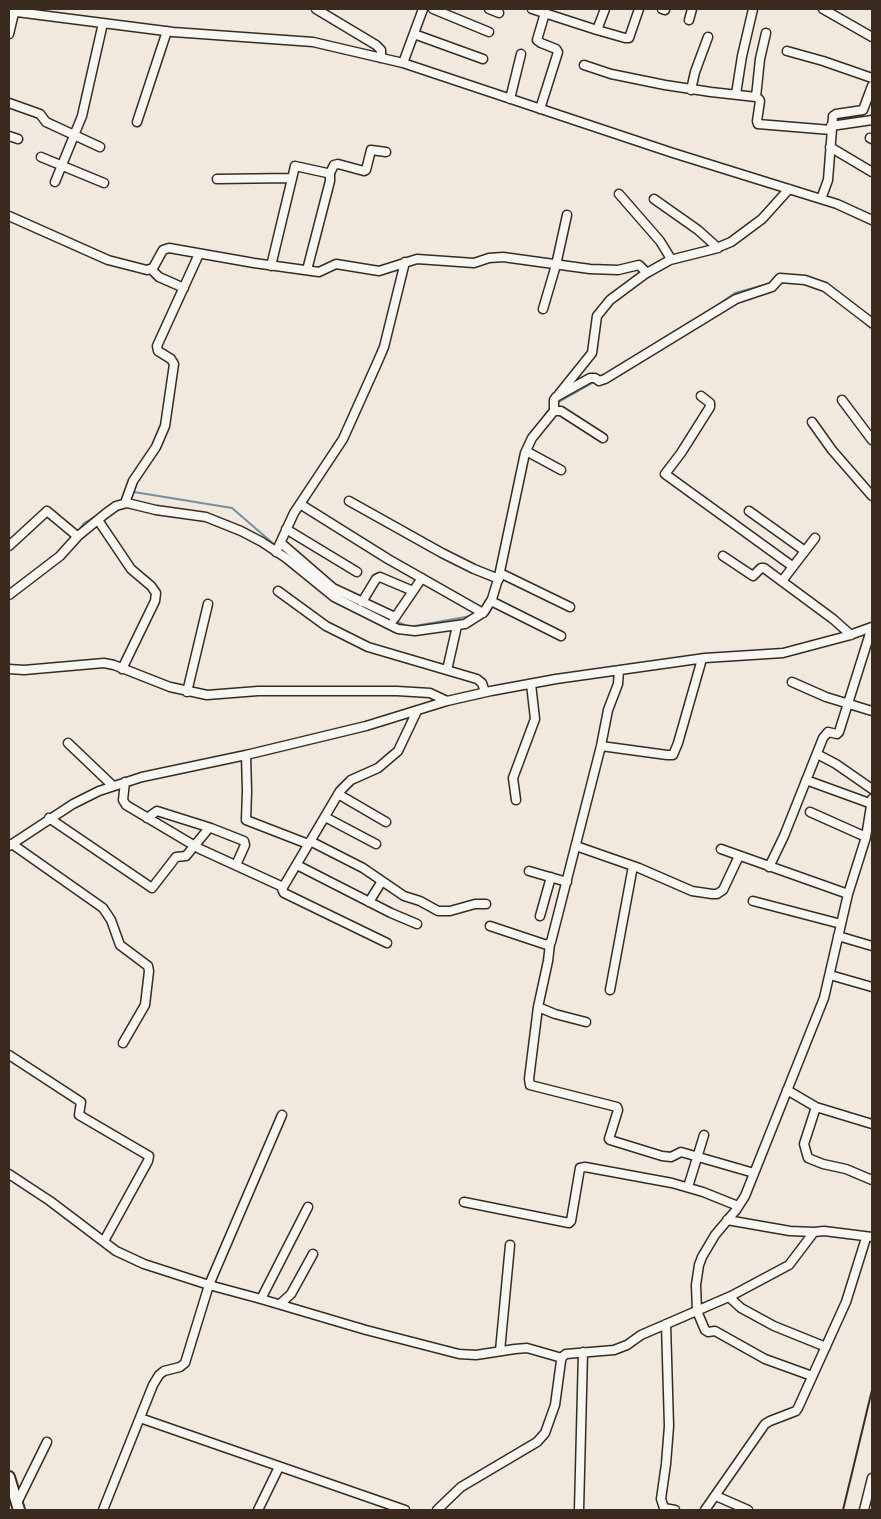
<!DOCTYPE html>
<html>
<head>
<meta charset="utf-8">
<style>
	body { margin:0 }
	#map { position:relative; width:881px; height:1519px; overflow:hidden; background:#f1e9de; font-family:Itim,sans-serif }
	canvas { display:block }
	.frame { position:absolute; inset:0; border:10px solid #3b2a1e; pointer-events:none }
</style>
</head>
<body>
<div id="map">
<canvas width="881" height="1519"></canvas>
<div class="frame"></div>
</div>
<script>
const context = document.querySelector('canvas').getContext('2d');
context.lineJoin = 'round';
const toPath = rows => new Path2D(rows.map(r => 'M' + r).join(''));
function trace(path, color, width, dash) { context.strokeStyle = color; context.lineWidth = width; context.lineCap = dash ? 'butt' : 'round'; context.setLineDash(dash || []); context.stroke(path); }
const stream = toPath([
	[779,283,801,283,811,286],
	[709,311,735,293,772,283],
	[853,313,872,329],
	[657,343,696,319],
	[557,403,594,382],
	[537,426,547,412,551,408],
	[131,494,134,492,232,508,276,546],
	[77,533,84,523,100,514],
	[9,590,21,581],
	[335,592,366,608],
	[396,621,409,627,471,616]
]);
const minor = toPath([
	[316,9,376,45,381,50,381,58],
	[433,9,489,32],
	[489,9,499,13],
	[532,9,597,30,605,9],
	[662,9,665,10],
	[823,9,872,37],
	[9,11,173,32,313,42,403,63,673,153,837,204,872,220],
	[689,20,692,9],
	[597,30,625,38,629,38,639,9],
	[9,34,15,9],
	[414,34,483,59],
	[787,51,823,61,872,78],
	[403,63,423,9],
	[584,65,611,74,665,85,711,92,756,97,759,99,760,101,757,121,758,124,831,130],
	[691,90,695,72,708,37],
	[736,94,742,56,753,9],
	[756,97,760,59,766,33],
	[510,99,521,54],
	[9,103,40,114,46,122,100,147],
	[540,109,558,52,556,49,541,43,537,40,545,13],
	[137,122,167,31],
	[831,126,872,120],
	[9,136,18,139],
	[870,138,872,139],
	[830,147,872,172],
	[41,157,104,183],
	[217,179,292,178],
	[55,182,82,116,103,23],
	[619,194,660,241,671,259],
	[654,199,698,230,718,248],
	[821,199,828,180,833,116,836,114,863,110,872,86],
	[9,216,108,260,147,270,153,268,163,250,169,248,254,263,319,272,336,264,379,271,417,259,474,263,489,258,503,257,590,269,618,270,639,265,647,273],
	[271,266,295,166,327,173,330,173,334,165,338,164,364,171,366,170,371,150,386,152],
	[151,269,159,277,184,288],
	[307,270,330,181,330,173],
	[543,309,556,265,567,215],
	[559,394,592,353,597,316,610,300,645,274,670,260,714,249,731,242,762,219,789,189],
	[701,396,710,403,710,407,681,453,665,474,792,566],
	[842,400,872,440],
	[554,411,561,411,603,438],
	[812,422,832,450,872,496],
	[526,451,561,470],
	[349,501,442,553,474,569,499,579],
	[125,503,133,481,156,447,165,426,174,364,171,359,158,351,157,346,199,254],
	[300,504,388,559,483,613],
	[749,511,805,551],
	[98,520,131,569,151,586,156,593,155,601,122,669],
	[286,529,357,572],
	[281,543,333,588,395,617],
	[9,546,47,511,77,536],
	[276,552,294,513,343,439,378,361,384,347,405,262],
	[723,556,753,576,761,568,764,568,833,619,851,635],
	[500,573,570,607],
	[782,581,815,538],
	[278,591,326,626,368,647,477,679,482,683,485,692],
	[9,595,60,556,78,536,105,514,116,506,127,503,156,510,206,517,241,531,262,542,286,558,334,597,398,629,415,631,465,624,484,612,492,599,499,576,525,453,532,438,554,411,554,400,556,397,590,378,595,378,599,381,605,379,736,299,772,287,780,278,805,280,825,287,872,323],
	[491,601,561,636],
	[362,602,376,579,380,577,413,591],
	[394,619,422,578],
	[9,669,24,670,104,663,114,665,170,687,207,695,258,691,397,691,430,693,447,701],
	[447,670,457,626],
	[792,682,826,697,872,711],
	[187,692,208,604],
	[68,743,113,786],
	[601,746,667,755,673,755,678,743,702,659],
	[817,754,836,764,872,789],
	[246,755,247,791,246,820,308,844],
	[806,780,872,804],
	[125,782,123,800,126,805,200,849,283,887],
	[338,794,386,822],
	[516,800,513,778,535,719,531,684],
	[810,812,866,837],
	[325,817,376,844],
	[49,818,152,888,176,857,186,856,209,828],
	[147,818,157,811,211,828,244,841,245,845,236,865],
	[310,841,363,868,404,896,420,901,438,911,450,911,475,904,486,904],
	[12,844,103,908,111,920,120,945,148,966,149,971,145,1005,123,1043],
	[9,846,73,804,99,791,142,777,246,755,366,726,447,701,491,691,556,679,705,658,783,653,847,636,872,627],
	[576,846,639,868,692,891,712,894,717,894,723,890,739,856],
	[721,849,848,894],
	[297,865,391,913,417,924],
	[769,867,784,836,823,738,828,732,837,734,839,732,872,627],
	[529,871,567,882],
	[753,901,841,924],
	[369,902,382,881],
	[540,916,551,877],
	[490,926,547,945,551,942,601,746,608,710,618,684,619,670],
	[838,936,872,946],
	[387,943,284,893,282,889,340,791,351,780,378,768,398,751,417,711],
	[550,944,548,961,538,1007,529,1079,530,1085,617,1107,618,1110,609,1139,610,1140,662,1156,671,1157,681,1152,754,1173],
	[830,975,872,987],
	[610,990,633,866],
	[538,1007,555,1014,586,1022],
	[9,1055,81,1102,79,1115,149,1156,148,1161,104,1241],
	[787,1090,816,1107,872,1124],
	[816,1107,804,1144,808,1158,823,1164,846,1169,872,1180],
	[9,1174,50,1201,116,1251,144,1264,209,1285,261,1299,366,1330,459,1354,476,1355,515,1349,527,1348,562,1358],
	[688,1187,704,1135],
	[464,1202,569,1223,571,1221,580,1168,585,1167,672,1183,703,1192,738,1206],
	[727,1220,790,1231,814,1232],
	[729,1297,741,1308,774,1326,826,1347],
	[261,1299,308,1207],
	[280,1304,291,1294,313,1254],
	[666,1324,669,1426,666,1464,661,1499,664,1508,675,1510],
	[500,1351,510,1245],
	[812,1376,765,1359,715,1331,708,1332,705,1330,697,1311,696,1285,699,1265,702,1257,715,1235,736,1210,745,1196,824,998,848,894,866,837,872,799],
	[140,1418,405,1510],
	[716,1496,748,1510],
	[17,1503,47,1442],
	[103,1510,153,1385,159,1375,164,1371,180,1367,185,1363,209,1285,282,1115],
	[258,1510,279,1467],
	[437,1510,461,1487,537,1442,545,1433,555,1405,561,1361,562,1357,566,1354,614,1350,627,1345,641,1335,731,1296,789,1265,814,1232,824,1231,872,1237],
	[579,1510,583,1352],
	[705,1510,765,1424,770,1421,796,1411,798,1408,846,1302,866,1238],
	[864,1510,872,1478]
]);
const major = toPath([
	[9,1477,19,1510]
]);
const rail = toPath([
	[843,1510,872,1390]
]);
trace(stream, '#70929f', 2);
trace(minor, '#3b2a1e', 11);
trace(major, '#3b2a1e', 14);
trace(minor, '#f6f6f2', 8);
trace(major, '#f6f6f2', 10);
trace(rail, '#3b2a1e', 2);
</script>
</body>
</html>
